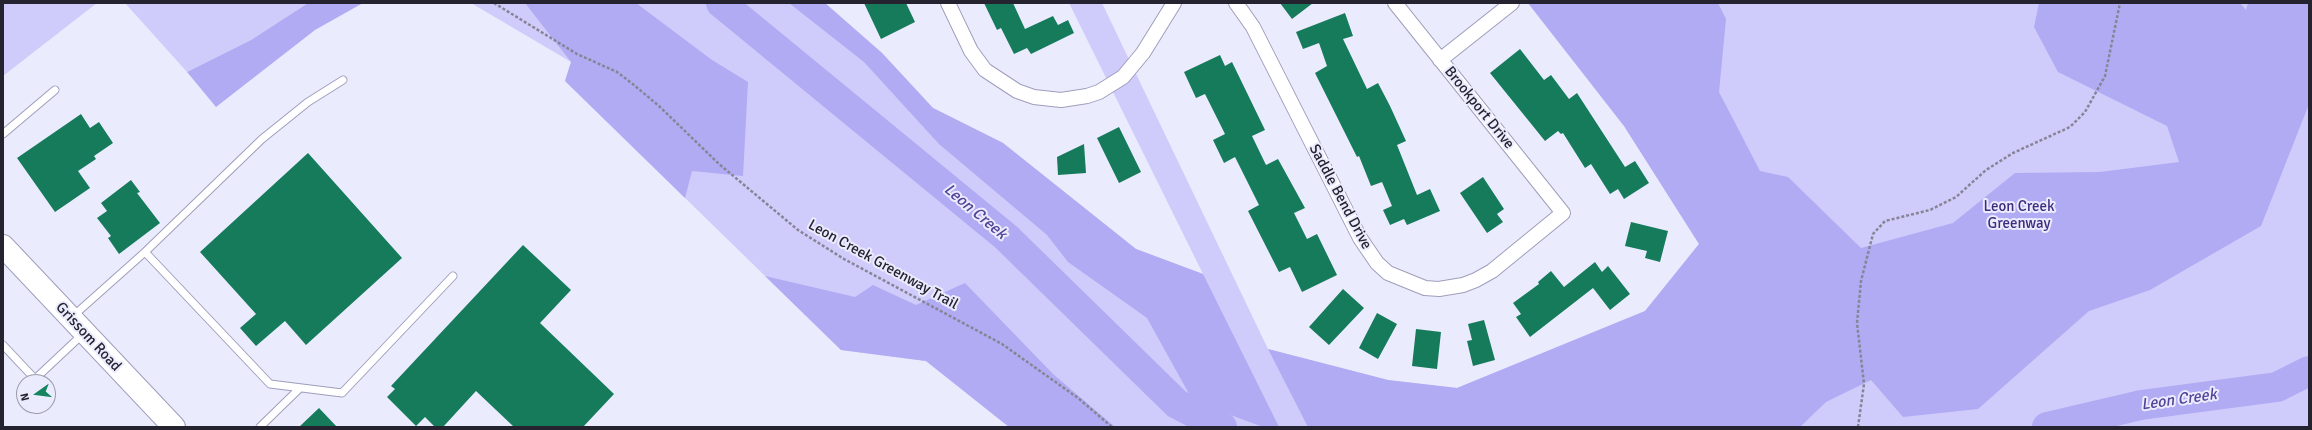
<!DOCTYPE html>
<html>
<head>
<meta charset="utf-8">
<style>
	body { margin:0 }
	#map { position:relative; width:2312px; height:430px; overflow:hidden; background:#ebebfe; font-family:Signika,sans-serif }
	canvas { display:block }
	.frame { position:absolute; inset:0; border:4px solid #24232f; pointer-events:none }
	.north { position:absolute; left:16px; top:374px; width:40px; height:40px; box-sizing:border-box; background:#ebebfe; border:1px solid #9b9bab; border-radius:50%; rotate:256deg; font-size:11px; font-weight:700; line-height:16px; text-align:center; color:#24232f }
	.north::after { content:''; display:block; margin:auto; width:14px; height:18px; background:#158461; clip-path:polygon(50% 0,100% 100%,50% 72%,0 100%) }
</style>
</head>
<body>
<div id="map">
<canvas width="2312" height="430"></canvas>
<div class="frame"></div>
<div class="north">N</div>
</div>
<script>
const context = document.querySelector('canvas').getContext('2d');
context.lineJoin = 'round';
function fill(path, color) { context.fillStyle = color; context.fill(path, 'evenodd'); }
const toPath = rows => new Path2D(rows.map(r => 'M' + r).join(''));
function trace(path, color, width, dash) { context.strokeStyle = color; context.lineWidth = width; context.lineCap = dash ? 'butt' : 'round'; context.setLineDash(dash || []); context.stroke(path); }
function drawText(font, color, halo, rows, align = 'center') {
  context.font = font + ' Signika,sans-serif'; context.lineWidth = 4; context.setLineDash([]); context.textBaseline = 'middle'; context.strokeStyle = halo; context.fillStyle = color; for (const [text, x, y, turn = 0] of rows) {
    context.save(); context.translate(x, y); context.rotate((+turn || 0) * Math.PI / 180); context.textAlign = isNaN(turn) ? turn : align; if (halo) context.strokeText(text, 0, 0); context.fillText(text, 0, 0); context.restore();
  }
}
const green = toPath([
	[3,3,97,3,3,76],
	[125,3,308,3,251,40,187,72],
	[471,3,825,3,882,53,933,108,1003,143,1136,249,1203,274,1069,3,1102,3,1268,349,1388,380,1457,388,1645,311,1699,244,1624,126,1528,3,2309,3,2309,427,1009,427,926,361,841,350,565,81,571,62]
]);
const forest = toPath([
	[308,3,363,3,315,30,216,107,187,72,251,40],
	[525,3,636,3,712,60,748,82,743,176,692,171,685,198,565,81,571,62],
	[789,3,825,3,882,53,933,108,1003,143,1136,249,1203,274,1279,427,1263,427,1193,401,1147,318,1068,262,1047,235,939,144,864,62],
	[1528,3,1718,3,1726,19,1719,92,1760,171,1788,177,1861,248,1953,223,2015,173,2100,172,2179,162,2167,126,2058,72,2034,27,2039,3,2240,3,2246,10,2248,3,2309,3,2309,104,2261,226,2150,290,2089,311,1978,409,1903,417,1871,380,1826,402,1800,427,1308,427,1268,349,1388,380,1457,388,1645,311,1699,244,1624,126],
	[765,276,855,297,873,285,916,305,965,283,1053,374,1115,427,1009,427,926,361,841,350]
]);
const river = toPath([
	[721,3,1006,237,1177,404,1222,427],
	[2047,427,2141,405,2277,387,2309,371]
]);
const building = toPath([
	[864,3,906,3,915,22,881,39],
	[984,3,1013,3,1025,29,1053,16,1058,25,1068,20,1074,33,1031,54,1027,48,1014,54,1001,28,997,30],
	[1280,3,1313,3,1292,19],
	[1345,13,1353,36,1343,39,1367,89,1378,83,1390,106,1406,141,1397,145,1417,195,1430,189,1440,211,1407,225,1404,219,1390,225,1383,210,1392,206,1382,182,1371,186,1359,156,1357,157,1315,73,1327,66,1319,43,1303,49,1296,32],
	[1520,49,1544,80,1551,75,1569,99,1577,93,1625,167,1635,161,1649,183,1624,199,1618,189,1610,194,1591,164,1585,168,1563,133,1561,134,1558,131,1545,141,1490,73],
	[1220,55,1225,66,1232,62,1265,130,1252,136,1266,165,1278,159,1305,208,1294,213,1307,239,1317,234,1337,275,1302,292,1290,267,1279,272,1248,211,1259,205,1235,157,1224,163,1213,140,1225,134,1205,94,1196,98,1184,72],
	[81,114,90,128,99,122,113,143,94,156,96,159,78,171,90,188,55,212,17,158],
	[1119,127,1141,172,1119,183,1097,138],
	[1084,144,1086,173,1058,175,1057,157],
	[308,153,402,258,306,345,285,321,256,346,240,328,256,314,200,252],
	[1483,177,1504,209,1497,214,1503,222,1487,233,1460,193],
	[131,180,140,192,137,193,160,223,119,254,108,238,111,236,97,218,107,211,101,203],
	[1631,222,1668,231,1660,262,1645,258,1647,251,1625,246],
	[523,245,571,290,540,323,614,394,583,427,514,427,476,391,443,427,435,427,425,417,416,426,387,397,395,389,391,386],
	[1595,262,1602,272,1608,266,1630,294,1610,310,1593,288,1530,337,1516,317,1521,314,1513,303,1539,284,1538,282,1551,271,1564,287],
	[1343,289,1364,308,1329,345,1309,327],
	[1377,313,1397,324,1378,359,1359,348],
	[1484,320,1495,360,1473,366,1467,341,1472,340,1468,324],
	[1416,329,1441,332,1437,369,1412,366],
	[319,408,337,427,299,427]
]);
const path = toPath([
	[494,3,577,54,617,72,634,85,659,106,719,164,798,230,844,259,1002,344,1078,398,1112,427],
	[1858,427,1864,384,1857,323,1861,281,1873,234,1885,221,1930,210,1956,197,1986,170,2013,153,2070,127,2085,112,2105,76,2120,3]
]);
const service = toPath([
	[3,134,55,90],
	[145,252,262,139,308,102,343,80],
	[72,317,145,252,270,384,342,393,453,276],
	[3,345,35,379,84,333],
	[260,427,300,388]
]);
const minor = toPath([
	[948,3,971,51,985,70,1017,91,1034,97,1061,100,1087,96,1099,92,1123,77,1143,53,1174,3],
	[1236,3,1253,27,1360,238,1377,263,1388,273,1425,288,1439,289,1463,285,1476,280,1492,271,1563,213,1395,3],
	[1440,60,1512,3]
]);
const primary = toPath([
	[3,246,174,427]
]);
const streetNames = [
	["Brookport Drive",1479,108,51],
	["Saddle Bend Drive",1340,197,62],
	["Leon Creek Greenway Trail",883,265,29],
	["Grissom Road",88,337,47]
];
const parkNames = [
	["Leon Creek",2019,207],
	["Greenway",2019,224]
];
const waterNames = [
	["Leon Creek",975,212,40],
	["Leon Creek",2179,400,-8]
];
fill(green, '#cfccfb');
fill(forest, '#b1abf4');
trace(river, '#b1abf4', 30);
fill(building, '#157b5b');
trace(service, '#9f9ebc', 9);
trace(minor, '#9f9ebc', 16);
trace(primary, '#9f9ebc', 24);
trace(path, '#868595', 2.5, [3, 2]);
trace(service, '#fff', 7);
trace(minor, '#fff', 14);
trace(primary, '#fff', 22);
drawText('15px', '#24232f', '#ebebfe', streetNames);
drawText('15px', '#3d2c7e', '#ebebfe', parkNames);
drawText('italic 16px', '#524498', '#ebebfe', waterNames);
</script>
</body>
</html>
